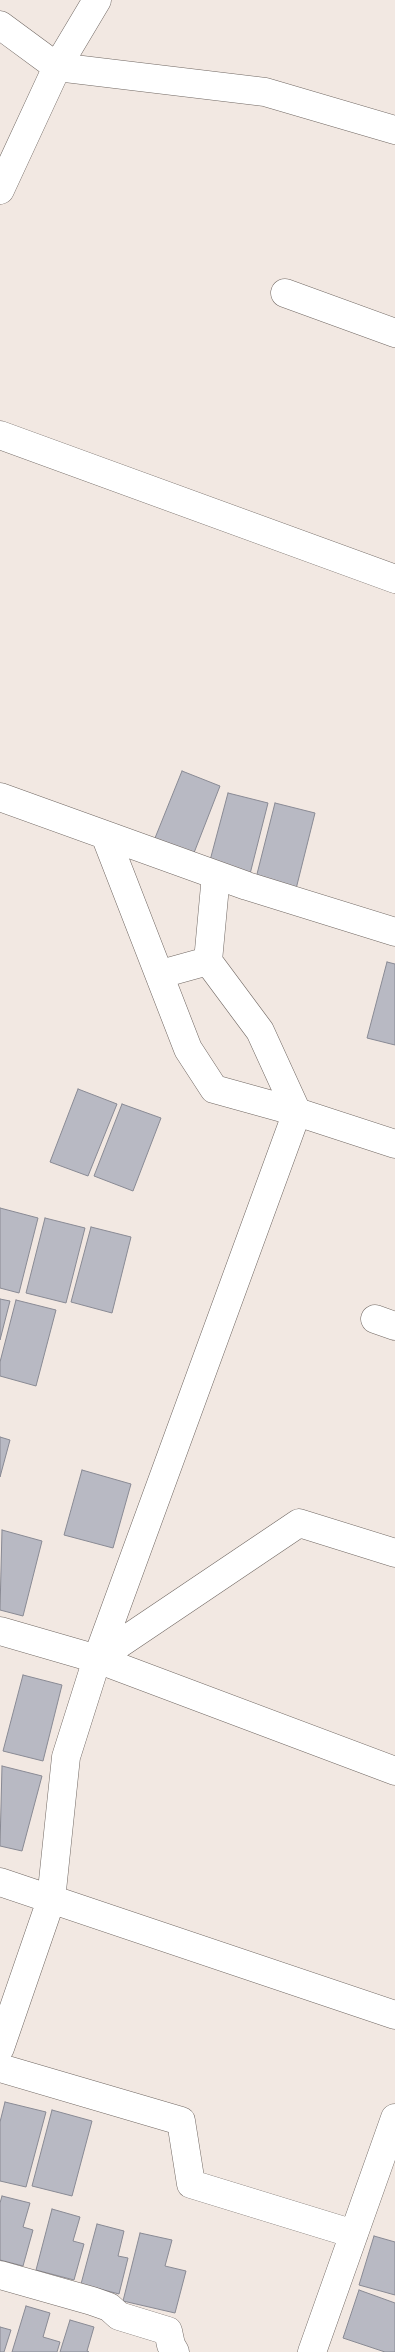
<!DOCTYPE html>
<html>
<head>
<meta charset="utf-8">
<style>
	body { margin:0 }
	canvas { display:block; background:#f2e8e2 }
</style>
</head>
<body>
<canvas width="395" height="2352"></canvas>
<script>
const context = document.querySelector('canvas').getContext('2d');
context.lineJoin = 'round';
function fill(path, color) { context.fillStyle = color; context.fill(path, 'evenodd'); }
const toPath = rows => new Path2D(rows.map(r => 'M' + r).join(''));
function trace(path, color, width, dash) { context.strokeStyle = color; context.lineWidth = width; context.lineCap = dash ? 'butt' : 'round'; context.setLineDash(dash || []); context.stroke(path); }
const building = toPath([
	[182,771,220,786,192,858,153,843,182,771],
	[228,793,268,803,249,878,208,868,228,793],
	[275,803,315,813,296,889,256,878,275,803],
	[387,962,395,964,395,1045,367,1038,387,962],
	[78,1089,117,1104,88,1176,50,1162,78,1089],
	[122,1104,161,1118,133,1191,94,1176,122,1104],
	[0,1208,38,1218,19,1293,0,1288,0,1208],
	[45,1218,85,1228,66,1303,26,1293,45,1218],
	[91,1227,131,1237,112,1313,71,1302,91,1227],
	[0,1299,10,1301,0,1340,0,1299],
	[16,1300,56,1310,36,1386,0,1376,0,1362,16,1300],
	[0,1437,10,1440,0,1477,0,1437],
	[82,1470,131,1484,113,1548,64,1535,82,1470],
	[2,1530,42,1541,23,1616,0,1610,2,1530],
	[23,1675,62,1685,43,1761,3,1751,23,1675],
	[2,1766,42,1776,22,1851,0,1846,2,1766],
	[5,2102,46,2112,26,2187,0,2181,0,2122,5,2102],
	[52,2110,92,2121,72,2196,32,2186,52,2110],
	[2,2196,30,2203,23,2227,33,2230,23,2266,0,2260,0,2203,2,2196],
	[52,2209,80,2217,73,2241,84,2244,74,2280,36,2270,52,2209],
	[97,2224,124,2231,118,2256,128,2258,119,2294,81,2284,97,2224],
	[140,2233,172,2240,165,2266,186,2271,175,2313,123,2301,140,2233],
	[374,2236,395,2242,395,2295,359,2285,374,2236],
	[359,2290,395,2303,395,2352,385,2352,343,2338,359,2290],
	[26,2306,50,2313,43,2337,60,2342,57,2352,12,2352,26,2306],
	[70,2320,94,2327,87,2351,89,2352,60,2352,70,2320],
	[0,2327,11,2330,4,2352,0,2352,0,2327]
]);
const minor = toPath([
	[97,0,57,67,265,92,395,130],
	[0,25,57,67,0,190],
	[285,293,395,333],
	[0,435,395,579],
	[0,797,247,886,395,932],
	[105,835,188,1049,214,1089,297,1112],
	[216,875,208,961,260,1031,297,1112],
	[161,974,208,961],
	[375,1319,395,1326],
	[0,1631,97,1659,395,1771],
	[97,1659,299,1523,395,1553],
	[0,1882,395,2015],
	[0,2048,51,1900,66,1757,97,1659,297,1112,395,1144],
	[0,2068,181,2121,191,2184,354,2234],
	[0,2275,92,2301,109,2307,119,2316,168,2331,171,2345,175,2352],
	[312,2352,395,2118]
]);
fill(building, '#b8b9c3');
trace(building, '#898a94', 1);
trace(minor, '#716863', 29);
trace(minor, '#fff', 28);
</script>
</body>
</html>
